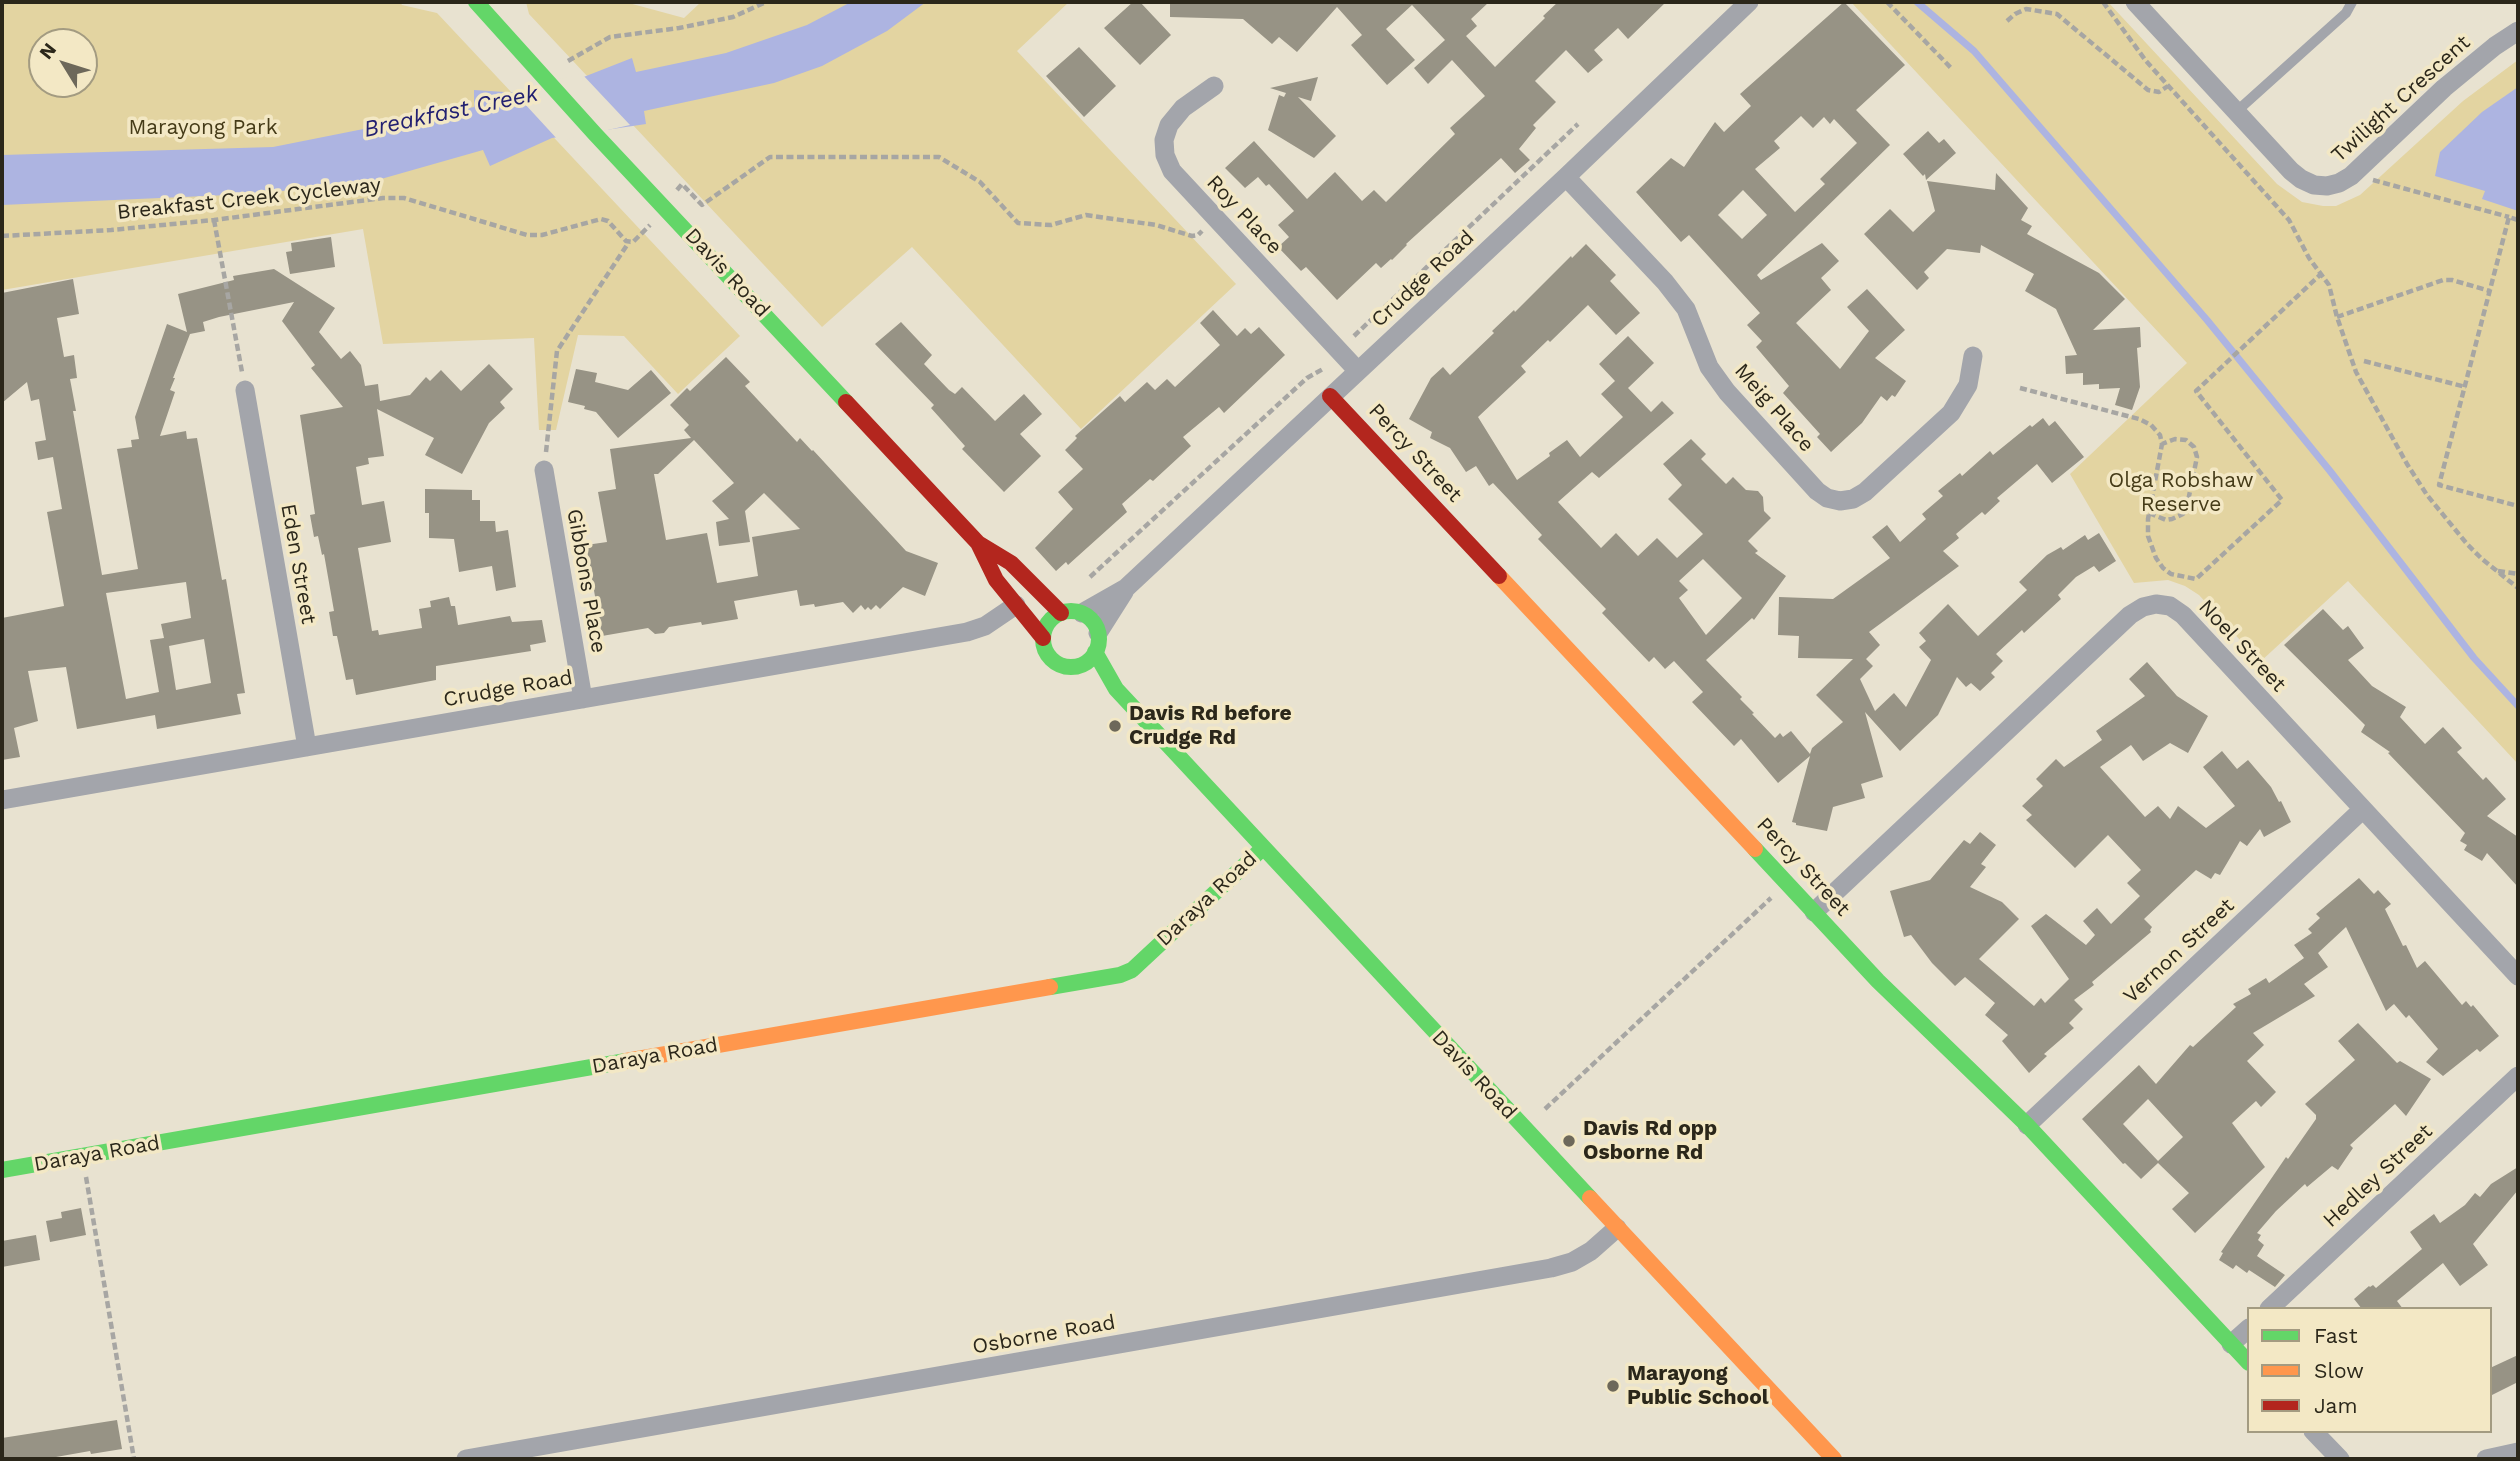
<!DOCTYPE html>
<html>
<head>
<meta charset="utf-8">
<style>
	body { margin:0 }
	#map { position:relative; width:2520px; height:1461px; overflow:hidden; background:#e8e2d0; font-family:"Work Sans",sans-serif }
	canvas { display:block }
	.frame { position:absolute; inset:0; border:4px solid #2b271a; pointer-events:none }
	.legend { position:absolute; left:2247px; top:1307px; width:245px; height:126px; box-sizing:border-box; background:#f3e8c5; border:2px solid #a39b81; margin:0; padding:9px 12px; list-style:none; font-size:21px; color:#2b271a }
	.legend li { display:flex; align-items:center; gap:14px; height:35px }
	.legend b { width:35px; border:2px solid #a39b81 }
	.north { position:absolute; left:28px; top:28px; width:70px; height:70px; box-sizing:border-box; background:#f3e8c5; border:2px solid #a39b81; border-radius:50%; rotate:308deg; font-size:19px; font-weight:700; line-height:28px; text-align:center; color:#2b271a }
	.north::after { content:''; display:block; margin:auto; width:24px; height:32px; background:#6d685a; clip-path:polygon(50% 0,100% 100%,50% 72%,0 100%) }
</style>
</head>
<body>
<div id="map">
<canvas width="2520" height="1461"></canvas>
<div class="frame"></div>
<ul class="legend">
<li><b style="height:9px;background:#63d668"></b>Fast</li>
<li><b style="height:9px;background:#ff974d"></b>Slow</li>
<li><b style="height:9px;background:#b3261e"></b>Jam</li>
</ul>
<div class="north">N</div>
</div>
<script>
const context = document.querySelector('canvas').getContext('2d');
context.lineJoin = 'round';
function fill(path, color) { context.fillStyle = color; context.fill(path, 'evenodd'); }
const toPath = rows => new Path2D(rows.map(r => 'M' + r).join(''));
function trace(path, color, width, dash) { context.strokeStyle = color; context.lineWidth = width; context.lineCap = dash ? 'butt' : 'round'; context.setLineDash(dash || []); context.stroke(path); }
function drawText(font, color, halo, rows, align = 'center') {
  context.font = font + ' "Work Sans",sans-serif'; context.lineWidth = 7; context.setLineDash([]); context.textBaseline = 'middle'; context.strokeStyle = halo; context.fillStyle = color; for (const [text, x, y, turn = 0] of rows) {
    context.save(); context.translate(x, y); context.rotate((+turn || 0) * Math.PI / 180); context.textAlign = isNaN(turn) ? turn : align; if (halo) context.strokeText(text, 0, 0); context.fillText(text, 0, 0); context.restore();
  }
}
const green = toPath([
	[2,2,400,2,402,5,437,13,740,336,678,394,624,336,578,335,556,430,539,430,534,338,383,344,363,229,2,290],
	[42,42,84,42,84,84,42,84],
	[526,2,625,2,684,18,701,2,1069,2,1017,51,1236,284,1081,429,912,247,822,327,529,14],
	[1851,2,2108,2,2277,184,2302,202,2323,206,2336,206,2360,195,2463,101,2518,60,2518,764,2348,581,2260,662,2199,595,2185,586,2168,580,2134,583,2070,474,2187,363]
]);
const water = toPath([
	[851,2,926,2,887,31,822,66,774,83,644,111,646,124,552,138,490,166,483,150,360,185,228,195,2,205,2,155,273,147,474,107,474,90,520,93,581,78,632,58,636,72,726,53,807,25],
	[2518,87,2518,211,2482,199,2485,191,2435,176,2440,152,2482,112]
]);
const pier = toPath([
	[582,74,630,125,559,141,512,90]
]);
const stream = toPath([
	[1917,2,1974,51,2207,320,2330,471,2474,658,2518,706]
]);
const building = toPath([
	[1133,2,1140,2,1171,35,1140,65,1104,28],
	[1170,2,1489,2,1471,19,1477,26,1466,36,1495,67,1545,18,1543,16,1558,2,1666,2,1628,39,1618,28,1594,50,1603,60,1588,73,1566,50,1535,81,1556,102,1533,125,1536,128,1519,149,1530,160,1515,173,1501,158,1406,244,1407,245,1392,260,1391,259,1381,268,1376,263,1337,300,1306,267,1301,271,1278,247,1289,237,1278,225,1294,211,1269,184,1266,186,1258,177,1245,188,1225,168,1254,141,1307,199,1335,172,1362,201,1374,190,1386,202,1455,134,1450,128,1485,96,1452,60,1428,84,1414,68,1445,40,1412,5,1386,29,1415,60,1387,85,1351,45,1362,35,1337,7,1297,52,1279,37,1272,44,1243,19,1170,17],
	[1844,2,1905,65,1856,110,1890,145,1757,275,1761,280,1822,243,1839,261,1821,278,1831,290,1796,323,1840,369,1869,331,1847,307,1867,289,1905,330,1875,358,1906,381,1895,397,1892,395,1887,401,1881,396,1862,423,1831,452,1817,437,1820,434,1783,393,1789,386,1756,347,1762,341,1747,325,1760,313,1689,235,1681,242,1636,192,1671,158,1684,167,1715,122,1724,132,1751,106,1740,94],
	[1801,116,1813,128,1824,117,1830,124,1834,119,1857,143,1820,179,1825,184,1795,212,1755,169,1780,148,1774,141],
	[1743,190,1767,215,1742,239,1718,215],
	[1079,47,1116,86,1084,117,1046,76],
	[1318,77,1311,101,1298,97,1336,136,1314,158,1268,130,1279,95,1284,97,1286,93,1270,88],
	[1928,131,1939,143,1944,139,1956,153,1926,180,1925,174,1923,176,1903,154],
	[1996,173,2028,208,2021,220,2032,226,2027,234,2099,273,2125,299,2093,330,2140,327,2141,347,2137,348,2140,387,2132,410,2115,405,2120,388,2099,389,2099,384,2083,385,2083,373,2066,374,2065,356,2077,355,2056,309,2025,291,2034,274,1981,245,1980,253,1947,249,1924,272,1929,278,1917,290,1864,234,1890,209,1913,232,1935,211,1927,181,1995,190],
	[331,237,335,267,290,274,286,252,292,251,291,243],
	[1586,244,1616,275,1610,281,1640,313,1616,335,1588,305,1550,342,1548,340,1521,366,1526,372,1478,417,1517,480,1550,456,1549,453,1567,440,1580,457,1623,417,1601,394,1615,381,1599,364,1628,336,1654,363,1628,388,1651,412,1662,401,1674,413,1599,478,1592,472,1558,502,1601,548,1616,533,1638,556,1657,538,1677,558,1703,534,1668,499,1682,485,1663,464,1691,439,1706,454,1701,459,1726,484,1733,477,1746,490,1758,491,1763,497,1764,511,1771,518,1748,541,1758,551,1755,553,1786,576,1754,620,1752,618,1706,660,1742,697,1740,699,1754,713,1752,714,1775,738,1780,733,1783,737,1791,731,1810,754,1812,748,1843,722,1816,695,1853,659,1798,658,1799,636,1778,635,1779,597,1833,599,1890,558,1872,537,1887,525,1900,542,1926,519,1922,514,1943,496,1938,491,1960,473,1962,476,1990,451,1993,455,2030,425,2032,427,2043,418,2049,426,2055,421,2084,457,2052,483,2037,464,1997,498,2000,501,1985,515,1982,512,1956,534,1959,538,1943,551,1959,566,1869,632,1880,645,1866,659,1873,666,1860,679,1875,711,1894,693,1906,707,1931,660,1919,647,1926,641,1919,633,1948,604,1978,636,2027,590,2019,582,2047,555,2061,547,2063,550,2085,535,2088,540,2099,533,2116,561,2099,572,2094,566,2076,577,2058,595,2061,599,2024,633,2022,630,1996,654,2003,661,1991,673,1995,677,1980,691,1971,683,1966,687,1957,677,1938,715,1900,751,1865,712,1883,777,1861,784,1865,798,1833,807,1827,831,1796,825,1796,823,1792,822,1810,756,1778,783,1741,739,1734,746,1692,702,1703,692,1674,661,1665,669,1654,657,1649,662,1602,613,1606,609,1538,539,1542,535,1493,483,1489,486,1476,466,1466,472,1450,448,1430,438,1432,432,1409,419,1431,378,1443,367,1450,375,1494,333,1492,331,1514,310,1515,312,1571,256,1572,258],
	[1703,559,1742,598,1706,635,1679,598,1688,590,1679,581],
	[274,269,335,308,319,332,341,359,350,351,361,365,365,386,378,384,380,401,410,395,426,377,430,381,441,370,461,391,489,364,513,389,500,402,505,408,489,423,462,474,425,455,434,438,377,409,384,456,368,458,369,464,356,467,362,505,384,501,391,542,358,548,372,631,378,630,379,635,422,628,419,609,431,607,430,601,449,597,451,606,455,606,458,625,510,616,512,622,542,620,546,642,530,645,531,651,436,666,436,680,356,695,353,679,346,680,337,636,333,636,329,612,334,611,324,554,322,555,318,536,314,537,310,515,315,514,300,415,343,407,311,368,315,365,282,321,294,302,219,317,203,322,205,331,190,334,173,378,175,378,170,390,175,392,160,436,186,431,187,439,197,438,222,580,226,579,245,693,237,694,241,714,157,729,155,715,77,729,66,667,28,671,38,721,14,728,20,757,2,760,2,618,64,606,47,512,62,509,53,457,38,460,35,442,46,440,39,399,31,401,27,382,2,403,2,293,73,279,79,314,57,318,64,357,74,355,77,378,70,379,76,411,73,411,102,575,138,569,117,449,132,447,131,440,139,439,135,417,167,324,187,332,178,294,234,280,233,276],
	[186,582,191,618,161,624,164,638,150,640,159,692,126,699,106,593],
	[204,639,211,683,176,690,169,646],
	[1213,310,1237,336,1245,328,1251,334,1259,327,1285,355,1224,413,1219,407,1183,437,1191,446,1153,481,1150,479,1122,504,1127,512,1068,565,1066,562,1056,571,1035,548,1073,509,1058,492,1083,469,1065,450,1077,438,1075,436,1120,396,1125,402,1147,382,1155,390,1167,379,1175,387,1220,345,1200,323],
	[901,322,932,355,924,364,949,390,955,394,962,387,995,421,1024,394,1042,414,1020,434,1041,456,1004,492,962,449,965,446,931,408,934,405,875,344],
	[726,357,750,382,745,386,797,442,800,438,812,451,813,450,906,551,938,563,925,596,903,587,880,609,876,605,871,610,868,607,865,610,861,605,853,613,843,602,815,607,814,604,800,606,797,590,734,601,738,619,702,625,701,622,669,627,664,633,655,634,648,628,602,636,586,545,607,542,598,492,616,489,610,449,691,438,684,430,689,425,670,405,687,388,690,391],
	[694,440,734,483,712,501,729,519,716,522,719,546,750,542,745,511,764,493,800,529,752,537,758,576,717,583,707,533,666,540,654,474,658,474],
	[576,369,597,373,595,382,628,390,651,370,671,393,618,438,596,412,584,409,585,406,568,402],
	[425,489,472,490,472,500,480,500,480,521,495,521,496,532,508,530,516,587,496,591,492,566,459,572,454,539,429,538,429,513,425,513],
	[2323,609,2343,630,2348,626,2364,648,2348,660,2372,686,2406,707,2400,717,2425,744,2443,727,2462,748,2457,752,2483,780,2486,777,2506,799,2487,816,2518,837,2518,887,2487,853,2482,861,2464,850,2467,845,2460,841,2465,833,2388,753,2390,752,2361,732,2365,725,2284,645],
	[2147,662,2177,696,2208,716,2188,753,2170,743,2143,761,2131,745,2100,767,2145,817,2158,806,2170,819,2178,806,2206,828,2235,806,2203,767,2222,751,2237,769,2248,760,2271,787,2279,802,2281,801,2291,822,2264,837,2260,829,2247,846,2240,841,2220,875,2215,873,2211,879,2196,870,2144,919,2152,927,2150,930,2151,932,2092,982,2094,985,2074,1000,2083,1009,2069,1023,2074,1028,2044,1054,2047,1056,2029,1073,2002,1041,2008,1035,1985,1015,1995,1003,1965,977,1955,986,1932,963,1911,935,1904,937,1890,891,1930,880,1964,840,1970,844,1980,832,1996,845,1981,864,1986,867,1970,887,2002,902,2019,919,1979,959,2034,1006,2041,998,2045,1003,2069,979,2031,926,2046,914,2086,945,2095,935,2083,921,2097,908,2111,924,2140,896,2127,883,2141,870,2108,835,2075,868,2026,820,2032,815,2022,806,2043,786,2036,779,2056,759,2064,767,2102,740,2096,731,2145,696,2129,679],
	[2359,878,2374,894,2378,890,2391,904,2385,909,2403,946,2406,945,2417,968,2425,961,2462,1005,2466,1001,2471,1007,2473,1005,2499,1036,2480,1052,2477,1049,2443,1076,2426,1062,2438,1049,2409,1015,2406,1018,2394,1004,2386,1011,2346,927,2318,953,2328,967,2304,984,2315,996,2253,1033,2264,1045,2247,1061,2276,1092,2261,1107,2256,1101,2232,1123,2265,1167,2195,1233,2172,1209,2189,1193,2158,1163,2141,1179,2125,1163,2123,1164,2082,1119,2139,1065,2156,1084,2190,1045,2193,1047,2236,1007,2233,1004,2251,994,2248,989,2266,978,2269,983,2304,958,2294,945,2312,933,2308,929,2320,918,2316,914],
	[2148,1099,2183,1137,2158,1161,2123,1124],
	[2358,1023,2397,1063,2400,1061,2431,1079,2406,1116,2395,1104,2350,1145,2353,1148,2338,1170,2332,1166,2307,1187,2305,1184,2276,1211,2257,1233,2261,1235,2258,1240,2264,1245,2257,1256,2285,1275,2275,1287,2249,1270,2247,1273,2236,1265,2233,1269,2219,1260,2223,1253,2221,1252,2286,1157,2288,1159,2316,1119,2316,1115,2305,1104,2355,1060,2338,1041],
	[2518,1167,2518,1190,2473,1244,2488,1265,2460,1286,2443,1263,2397,1301,2403,1309,2362,1309,2354,1299,2369,1286,2370,1287,2373,1285,2376,1288,2422,1249,2410,1232,2434,1214,2440,1223,2465,1205,2475,1193,2480,1197,2491,1184],
	[81,1208,86,1235,50,1242,46,1221,62,1218,61,1212],
	[36,1235,40,1260,2,1267,2,1241],
	[2518,1355,2518,1382,2490,1396,2490,1368],
	[117,1420,122,1449,91,1454,90,1451,56,1457,56,1459,2,1459,2,1438]
]);
const path = toPath([
	[1887,2,1952,69],
	[2103,2,2146,61,2289,220,2309,258,2329,285,2337,317,2356,372,2407,464,2427,495,2467,544,2482,559,2518,588],
	[2007,21,2015,14,2026,9,2057,14,2148,90,2159,92,2168,86],
	[568,61,610,37,679,28,733,17,766,2],
	[2373,180,2509,217],
	[677,190,682,184,702,205,770,157,939,157,980,182,1018,223,1051,225,1086,215,1156,225,1192,236,1198,235,1202,231],
	[214,220,242,372],
	[2518,220,2509,217,2439,485,2518,506],
	[2,236,111,230,214,220,383,198,404,198,527,235,542,235,601,219,608,221,626,241,633,242,650,225],
	[2337,317,2443,280,2452,280,2490,291],
	[1354,336,1578,124],
	[2364,361,2466,387],
	[2020,388,2139,419,2151,425,2160,435,2162,444,2148,519,2148,536,2156,558,2163,568,2171,574,2196,579,2282,500,2196,391,2321,274],
	[546,452,557,351,629,242],
	[2149,513,2166,520,2172,519,2183,514,2187,506,2197,457,2194,447,2186,440,2175,439,2162,444],
	[2498,571,2518,574],
	[1090,577,1307,378,1323,369],
	[1545,1109,1771,898],
	[86,1177,134,1459]
]);
const lane = toPath([
	[2237,111,2346,13,2352,2]
]);
const street = toPath([
	[2135,2,2291,171,2301,179,2314,185,2327,186,2339,183,2351,176,2444,88,2495,46,2518,31],
	[1214,86,1183,108,1169,125,1164,140,1165,155,1172,171,1357,370],
	[1566,177,1665,282,1686,309,1709,367,1727,392,1817,491,1827,498,1840,501,1853,499,1865,492,1951,413,1968,385,1973,356],
	[245,390,307,747],
	[544,470,583,699],
	[1082,613,1126,588,1566,177,1749,2],
	[1098,633,1124,592],
	[2,800,967,632,985,626,1016,605],
	[1814,912,2130,615,2143,607,2156,604,2170,606,2183,615,2518,976],
	[2027,1125,2363,809],
	[2269,1309,2518,1076],
	[2231,1344,2249,1328],
	[2313,1431,2340,1459],
	[466,1459,1551,1268,1572,1262,1591,1251,1617,1228],
	[2486,1459,2518,1452]
]);
const fast = toPath([
	[476,2,595,134,846,402],
	'1043 639a28 28 0 1 1 56 0a28 28 0 1 1-56 0Z',
	[1095,652,1116,689,1590,1198],
	[1755,849,1878,981,2027,1125,2249,1363],
	[1050,987,1120,975,1132,970,1263,848],
	[2,1170,626,1061]
]);
const slow = toPath([
	[1499,576,1755,849],
	[626,1061,1050,987],
	[1590,1198,1834,1459]
]);
const jam = toPath([
	[1330,396,1499,576],
	[846,402,978,543,1011,563,1061,613],
	[978,543,996,580,1043,638]
]);
const markers = [
	[1115,726,7,"#6d685a"],
	[1569,1141,7,"#6d685a"],
	[1613,1386,7,"#6d685a"]
];
const streetNames = [
	["Twilight Crescent",2401,99,-42],
	["Breakfast Creek Cycleway",249,199,-6],
	["Roy Place",1244,215,47],
	["Davis Road",727,273,47],
	["Crudge Road",1423,279,-43],
	["Meig Place",1774,408,49],
	["Percy Street",1415,453,47],
	["Eden Street",298,564,80],
	["Gibbons Place",586,581,80],
	["Noel Street",2242,646,47],
	["Crudge Road",508,689,-10],
	["Percy Street",1803,867,47],
	["Daraya Road",1207,899,-43],
	["Vernon Street",2179,951,-43],
	["Daraya Road",655,1056,-10],
	["Davis Road",1474,1075,47],
	["Daraya Road",97,1154,-10],
	["Hedley Street",2378,1176,-43],
	["Osborne Road",1044,1335,-10]
];
const parkNames = [
	["Marayong Park",203,128],
	["Olga Robshaw",2181,481],
	["Reserve",2181,505]
];
const poiNames = [
	["Davis Rd before",1129,714],
	["Crudge Rd",1129,738],
	["Davis Rd opp",1583,1129],
	["Osborne Rd",1583,1153],
	["Marayong",1627,1374],
	["Public School",1627,1398]
];
const waterNames = [
	["Breakfast Creek",451,112,-12]
];
fill(green, '#e3d4a1');
fill(water, '#adb4e1');
fill(pier, '#e8e2d0');
trace(stream, '#adb4e1', 7);
fill(building, '#979385');
trace(path, '#a7a6a3', 4.5, [7, 3.5]);
trace(lane, '#a3a5ab', 10);
trace(street, '#a3a5ab', 19);
trace(fast, '#63d668', 16);
trace(slow, '#ff974d', 16);
trace(jam, '#b3261e', 16);
for (const [x, y, r, color] of markers) { const dot = new Path2D(); dot.arc(x, y, r, 0, 2 * Math.PI); context.fillStyle = color; context.fill(dot); trace(dot, '#f3e8c5', 2.5); }
drawText('21px', '#2b271a', '#f3e8c5', streetNames);
drawText('21px', '#453b18', '#f3e8c5', parkNames);
drawText('bold 21px', '#2b271a', '#f3e8c5', poiNames, 'left');
drawText('italic 23px', '#222071', '#f3e8c5', waterNames);
</script>
</body>
</html>
